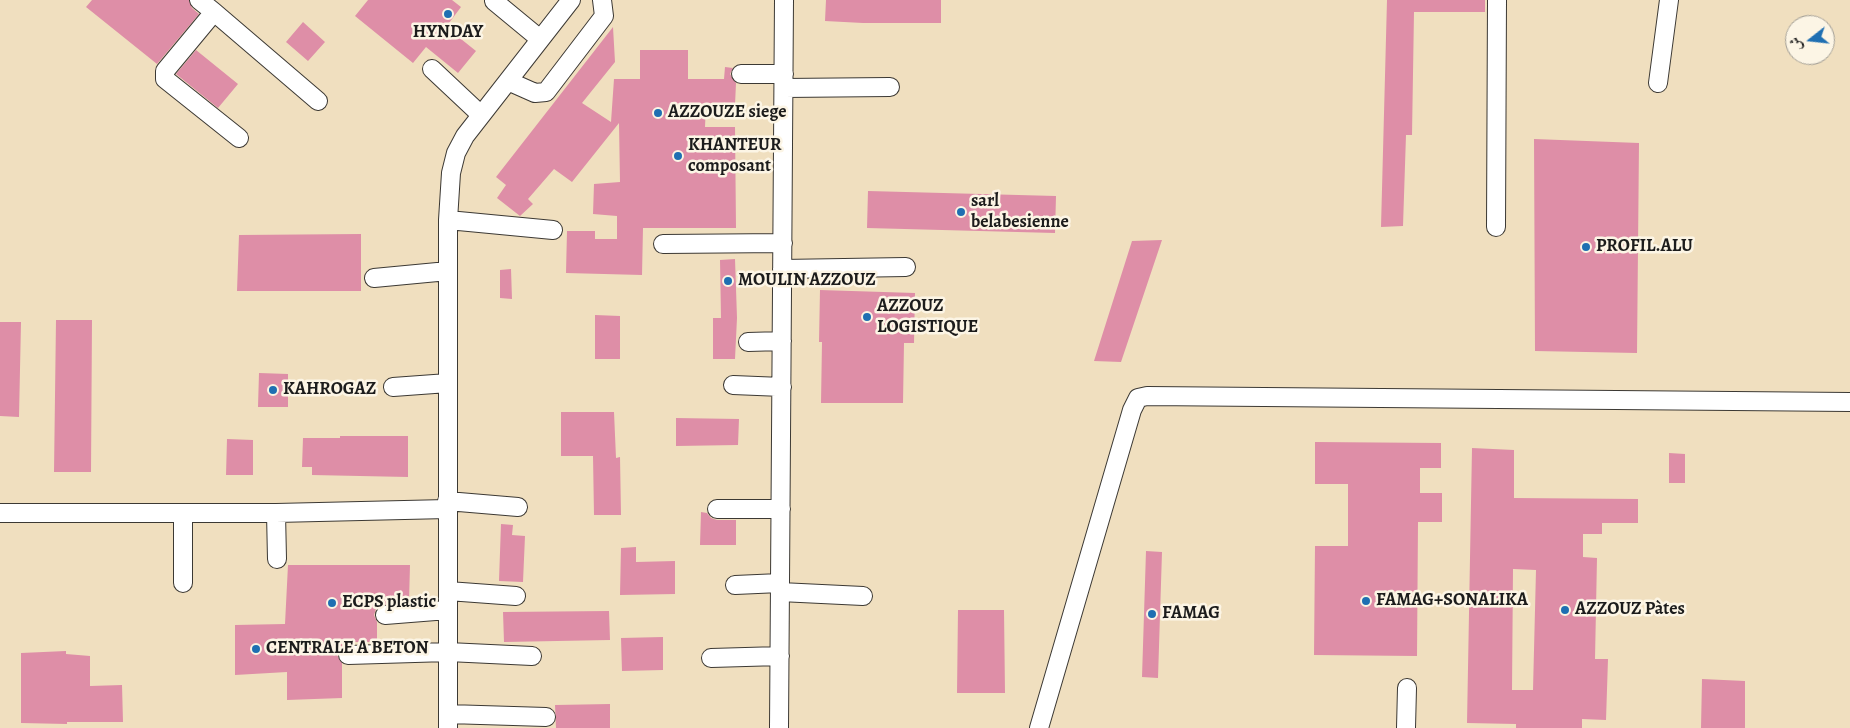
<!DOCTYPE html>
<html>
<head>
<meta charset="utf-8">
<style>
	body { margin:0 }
	#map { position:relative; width:1850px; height:728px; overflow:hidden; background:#f0dfbf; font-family:Alegreya,Amiri,serif }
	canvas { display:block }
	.north { position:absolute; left:1785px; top:15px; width:50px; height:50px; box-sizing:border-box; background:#fcf5e5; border:1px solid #a29e95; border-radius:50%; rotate:254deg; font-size:14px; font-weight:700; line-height:20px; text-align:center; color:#1c1c1c }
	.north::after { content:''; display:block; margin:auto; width:18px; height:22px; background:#1f6fb2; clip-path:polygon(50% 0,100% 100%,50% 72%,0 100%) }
</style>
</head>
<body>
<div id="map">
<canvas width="1850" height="728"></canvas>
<div class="north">ش</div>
</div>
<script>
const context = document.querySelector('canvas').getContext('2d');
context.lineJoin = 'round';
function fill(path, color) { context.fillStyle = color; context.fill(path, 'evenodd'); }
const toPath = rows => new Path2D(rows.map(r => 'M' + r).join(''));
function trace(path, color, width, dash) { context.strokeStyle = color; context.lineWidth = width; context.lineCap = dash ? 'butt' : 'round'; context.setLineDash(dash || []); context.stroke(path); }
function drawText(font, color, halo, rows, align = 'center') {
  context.font = font + ' Alegreya,serif'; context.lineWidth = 5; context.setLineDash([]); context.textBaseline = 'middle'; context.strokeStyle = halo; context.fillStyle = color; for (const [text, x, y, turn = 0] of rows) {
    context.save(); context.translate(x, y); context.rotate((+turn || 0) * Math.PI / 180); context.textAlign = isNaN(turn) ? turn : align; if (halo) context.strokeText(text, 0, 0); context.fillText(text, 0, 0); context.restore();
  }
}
const building = toPath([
	[92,0,189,0,192,8,199,14,157,64,86,7],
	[368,0,452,0,461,7,446,27,476,51,458,73,426,47,413,63,355,16],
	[826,0,941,0,941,23,863,23,825,21],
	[1387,0,1485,0,1485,12,1414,12,1412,135,1406,135,1403,226,1381,227],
	[303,22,325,42,308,61,286,42],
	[613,27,615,62,582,103,611,122,614,79,640,79,640,50,688,50,688,79,724,79,725,67,733,68,730,74,736,83,735,105,706,104,705,127,735,127,736,228,643,228,642,275,566,273,567,231,595,231,595,239,617,239,617,216,593,214,594,184,620,182,619,123,572,182,554,169,528,199,533,204,520,216,497,198,506,185,496,177],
	[196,50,238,84,218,108,176,74],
	[1534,139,1639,143,1637,353,1535,351],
	[868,191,1056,196,1055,233,867,228],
	[361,234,361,291,237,291,239,235],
	[1162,240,1121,362,1094,361,1132,241],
	[735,259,737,318,735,359,713,359,713,318,721,318,720,260],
	[511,269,512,299,500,298,500,270],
	[820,290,915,293,914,343,904,343,903,403,821,403,822,342,819,342],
	[595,315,620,316,620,359,595,359],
	[56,320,92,320,91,472,54,472],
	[0,322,21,322,19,417,0,416],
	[259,373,288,374,288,407,258,407],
	[561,412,614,412,616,458,620,457,621,515,594,515,593,456,561,456],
	[676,418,739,419,738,445,676,446],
	[340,436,408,436,408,477,312,475,312,467,302,467,303,438,340,438],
	[227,439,253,440,253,475,226,475],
	[1315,442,1441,443,1441,468,1420,468,1420,493,1442,493,1442,522,1418,522,1417,656,1314,655,1315,546,1348,546,1348,484,1315,484],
	[1472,448,1514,450,1514,498,1638,499,1638,523,1602,523,1602,534,1583,534,1583,557,1597,558,1595,659,1608,659,1606,720,1582,719,1582,728,1516,728,1516,724,1467,723],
	[1513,569,1536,570,1533,690,1512,690],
	[1669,453,1685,454,1685,483,1669,483],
	[701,512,707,513,711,518,717,520,736,520,736,545,700,545],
	[501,524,513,525,512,535,525,536,523,582,499,581],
	[636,547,636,562,675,561,675,594,620,595,621,548],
	[1146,551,1162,552,1158,678,1142,677],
	[288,565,410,565,409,602,377,606,374,615,377,622,377,642,342,642,342,647,337,655,342,663,342,698,287,700,287,672,235,675,235,625,285,624],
	[958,610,1004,610,1005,693,957,693],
	[609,611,610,640,504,642,503,612],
	[663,637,663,670,622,671,621,638],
	[66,651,66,654,90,656,90,686,122,685,123,722,67,722,67,724,21,723,21,653],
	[1702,679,1745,681,1745,728,1701,728],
	[610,704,610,728,556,728,555,705]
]);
const minor = toPath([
	[199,0,214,12,165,71,165,79,239,138],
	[494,1,540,39],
	[214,12,318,101],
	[432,69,481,115],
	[741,74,784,74],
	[508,81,535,93,546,92,604,16,602,0],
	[1658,83,1669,0],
	[784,88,890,87],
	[448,220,553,230],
	[1496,227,1497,0],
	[663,244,783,243],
	[782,269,906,267],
	[374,278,448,271],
	[748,342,782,341],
	[733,385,782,387],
	[393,387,448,383],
	[447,501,518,507],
	[717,509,781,509],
	[0,513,276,513,447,509],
	[276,513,277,559],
	[183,514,183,583],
	[735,585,780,583],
	[448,591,516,596],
	[780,592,863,596],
	[385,615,448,610],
	[348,655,448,652,532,656],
	[711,658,780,656],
	[448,714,546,717],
	[448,728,448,220,451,173,456,153,465,136,571,0],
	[779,728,784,0],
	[1039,728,1132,410,1138,398,1147,396,1850,402],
	[1406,728,1407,688]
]);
const markers = [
	[448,14,5,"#1f6fb2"],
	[658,113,5,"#1f6fb2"],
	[678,156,5,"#1f6fb2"],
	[961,212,5,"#1f6fb2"],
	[1586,247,5,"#1f6fb2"],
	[728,281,5,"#1f6fb2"],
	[867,317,5,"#1f6fb2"],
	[273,390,5,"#1f6fb2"],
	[1366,601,5,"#1f6fb2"],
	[332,603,5,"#1f6fb2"],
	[1565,610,5,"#1f6fb2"],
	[1152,614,5,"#1f6fb2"],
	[256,649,5,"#1f6fb2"]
];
const poiNames = [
	["HYNDAY",448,33,"center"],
	["AZZOUZE siege",668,113],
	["KHANTEUR",688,146],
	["composant",688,167],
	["sarl",971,202],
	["belabesienne",971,223],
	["PROFIL.ALU",1596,247],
	["MOULIN AZZOUZ",738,281],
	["AZZOUZ",877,307],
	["LOGISTIQUE",877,328],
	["KAHROGAZ",283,390],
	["FAMAG+SONALIKA",1376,601],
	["ECPS plastic",342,603],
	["AZZOUZ Pàtes",1575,610],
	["FAMAG",1162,614],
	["CENTRALE A BETON",266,649]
];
fill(building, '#de8ea7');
trace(minor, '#3c3934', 20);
trace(minor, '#fff', 18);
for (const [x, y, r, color] of markers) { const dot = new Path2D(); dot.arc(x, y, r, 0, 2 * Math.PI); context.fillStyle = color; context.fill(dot); trace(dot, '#fcf5e5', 2); }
drawText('bold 18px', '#1c1c1c', '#fcf5e5', poiNames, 'left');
</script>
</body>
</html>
